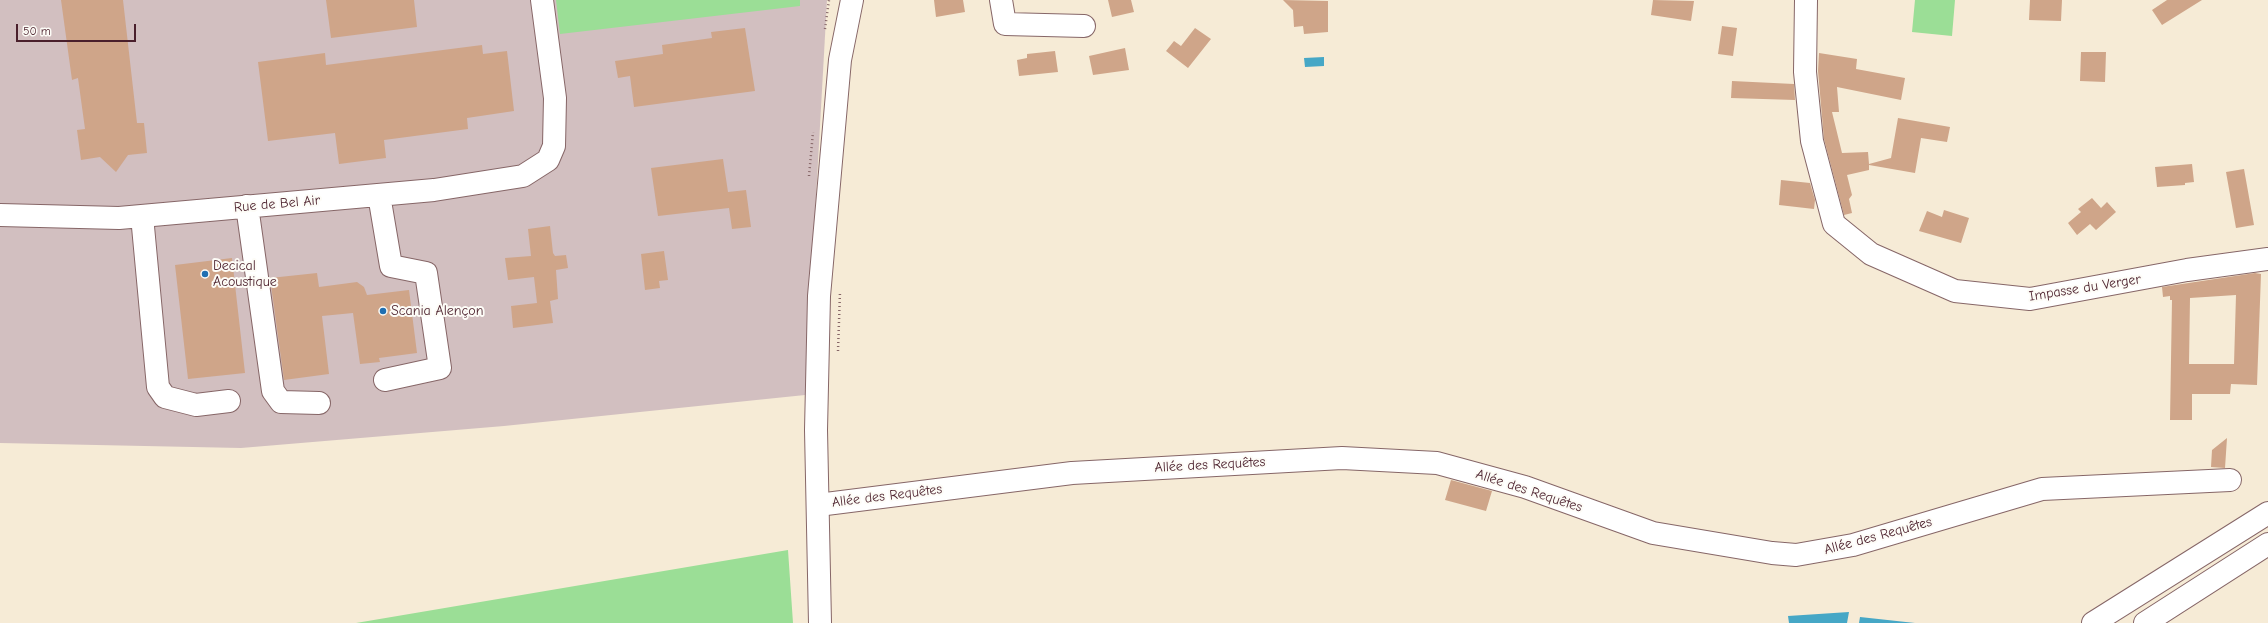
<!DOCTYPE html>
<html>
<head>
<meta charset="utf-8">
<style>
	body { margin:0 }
	#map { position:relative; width:2268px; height:623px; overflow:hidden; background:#f6ebd6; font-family:"Comic Neue",sans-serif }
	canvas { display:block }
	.scale { position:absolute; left:16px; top:24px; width:120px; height:18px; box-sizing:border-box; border:2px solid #4a1f2b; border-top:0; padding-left:5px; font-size:12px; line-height:14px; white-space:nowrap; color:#4a1f2b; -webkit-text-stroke:3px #fdfcf7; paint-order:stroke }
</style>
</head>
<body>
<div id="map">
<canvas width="2268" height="623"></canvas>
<div class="scale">50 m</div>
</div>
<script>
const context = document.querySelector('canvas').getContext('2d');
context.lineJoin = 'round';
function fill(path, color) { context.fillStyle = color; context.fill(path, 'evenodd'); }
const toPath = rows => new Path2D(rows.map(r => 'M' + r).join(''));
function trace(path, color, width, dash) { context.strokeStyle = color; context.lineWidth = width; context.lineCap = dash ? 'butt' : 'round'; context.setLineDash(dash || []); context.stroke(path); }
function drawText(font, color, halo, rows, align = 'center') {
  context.font = font + ' "Comic Neue",sans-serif'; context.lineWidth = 4; context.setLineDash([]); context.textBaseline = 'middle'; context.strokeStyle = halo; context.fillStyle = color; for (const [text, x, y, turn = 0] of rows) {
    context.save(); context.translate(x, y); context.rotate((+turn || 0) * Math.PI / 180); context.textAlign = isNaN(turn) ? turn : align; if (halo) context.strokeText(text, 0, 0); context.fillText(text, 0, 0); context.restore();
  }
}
const industrial = toPath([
	[0,0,827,0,805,395,504,426,241,448,0,443]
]);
const green = toPath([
	[556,0,800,0,800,6,560,34],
	[1915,0,1955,0,1952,36,1912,32],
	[788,550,793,623,356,623]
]);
const water = toPath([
	[1324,57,1324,66,1305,67,1304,58],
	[1849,612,1847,623,1789,623,1788,616],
	[1860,617,1915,623,1859,623]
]);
const building = toPath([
	[61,0,123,0,137,123,144,123,147,153,128,155,116,172,100,157,81,160,77,130,85,129,78,78,72,80],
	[326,0,414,0,417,27,331,38],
	[934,0,963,0,965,12,936,17],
	[1108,0,1131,0,1134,12,1112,17],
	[1283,0,1328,1,1328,32,1304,34,1303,26,1294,27,1293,10],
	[1653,0,1694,1,1691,21,1651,15],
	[2030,0,2062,0,2061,21,2029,20],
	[2167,0,2202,0,2162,25,2152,10],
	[1722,26,1737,28,1733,56,1718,54],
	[745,28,755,91,634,107,630,76,618,78,615,61,663,54,662,45,712,38,711,32],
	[1195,28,1211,39,1188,68,1166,51,1174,41,1181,46],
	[482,45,483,54,507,51,514,111,467,118,468,129,384,140,386,158,339,164,335,133,268,141,258,62,325,53,326,65],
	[1125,48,1129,70,1093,75,1089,56],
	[1055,51,1058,72,1019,76,1017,60,1027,58,1027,54],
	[2081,52,2106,52,2105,82,2080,81],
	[1819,53,1857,59,1856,69,1905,78,1901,100,1837,87,1839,112,1832,112,1842,153,1868,152,1869,164,1891,158,1898,118,1950,127,1947,142,1921,138,1915,173,1869,165,1869,170,1847,175,1852,195,1849,199,1852,213,1844,215,1824,139,1818,71],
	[1732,81,1794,84,1795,100,1731,98],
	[723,159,728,192,746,190,751,227,732,229,729,208,658,216,651,168],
	[2192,164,2194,182,2185,183,2185,185,2157,187,2155,167],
	[2244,169,2254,225,2236,228,2226,172],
	[1781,180,1810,183,1815,200,1814,209,1779,205],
	[2092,198,2101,208,2107,202,2116,212,2096,230,2090,224,2077,235,2068,223,2081,212,2078,209],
	[1944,210,1969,218,1961,243,1919,231,1927,211,1942,217],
	[550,226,553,253,555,256,566,255,568,268,556,270,558,299,550,301,553,323,513,328,511,306,537,303,534,277,508,280,505,258,531,256,528,229],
	[664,251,668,280,659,281,660,288,645,290,641,254],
	[232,258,245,373,188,379,175,265],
	[317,273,319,287,357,282,364,287,367,295,409,290,417,353,379,358,380,362,360,364,353,313,322,316,329,374,284,380,270,278],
	[2255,273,2261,274,2257,385,2231,384,2230,394,2192,394,2192,420,2170,420,2172,300,2170,300,2170,296,2163,297,2162,287],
	[2236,295,2234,364,2189,364,2190,298],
	[2227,438,2225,468,2211,467,2212,450],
	[1451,480,1492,491,1486,511,1445,500]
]);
const path = toPath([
	[825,29,829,0],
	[809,176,813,132],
	[838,351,840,292]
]);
const minor = toPath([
	[1001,0,1005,24,1084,26],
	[1806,0,1805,72,1812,141,1834,224,1871,254,1955,291,2030,299,2187,270,2268,259],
	[379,195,391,266,426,273,440,368,385,380],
	[247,206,273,391,281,402,319,403],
	[0,215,119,218,434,190,523,176,548,160,554,146,555,98,542,0],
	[142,216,158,387,165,397,196,405,229,401],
	[818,505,1072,473,1342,458,1437,463,1525,487,1653,533,1772,553,1796,555,1853,545,2042,489,2230,480]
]);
const major = toPath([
	[820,623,816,430,819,296,840,60,852,0]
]);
const highway = toPath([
	[2093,623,2268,513],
	[2145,623,2268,544]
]);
const markers = [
	[205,274,4,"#1f6fb2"],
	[383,311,4,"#1f6fb2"]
];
const streetNames = [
	["Rue de Bel Air",277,204,-5],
	["Impasse du Verger",2085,288,-9],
	["Allée des Requêtes",1210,465,-3],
	["Allée des Requêtes",1529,491,18],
	["Allée des Requêtes",887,496,-7],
	["Allée des Requêtes",1878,536,-15]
];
const poiNames = [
	["Decical",213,266],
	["Acoustique",213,282],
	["Scania Alençon",391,311]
];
fill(industrial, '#d2bfc0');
fill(green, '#9bde96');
fill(water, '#46a7c6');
fill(building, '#cfa589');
trace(minor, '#866667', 24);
trace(major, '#866667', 24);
trace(highway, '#866667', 24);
trace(path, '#866667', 2.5, [1, 3]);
trace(minor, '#fff', 22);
trace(major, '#fff', 22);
trace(highway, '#fff', 22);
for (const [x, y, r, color] of markers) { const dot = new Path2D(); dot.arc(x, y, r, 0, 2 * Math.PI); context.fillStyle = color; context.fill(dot); trace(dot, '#fdfcf7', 1.5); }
drawText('14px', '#4a1f2b', '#fdfcf7', streetNames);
drawText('14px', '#4a1f2b', '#fdfcf7', poiNames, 'left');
</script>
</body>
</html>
